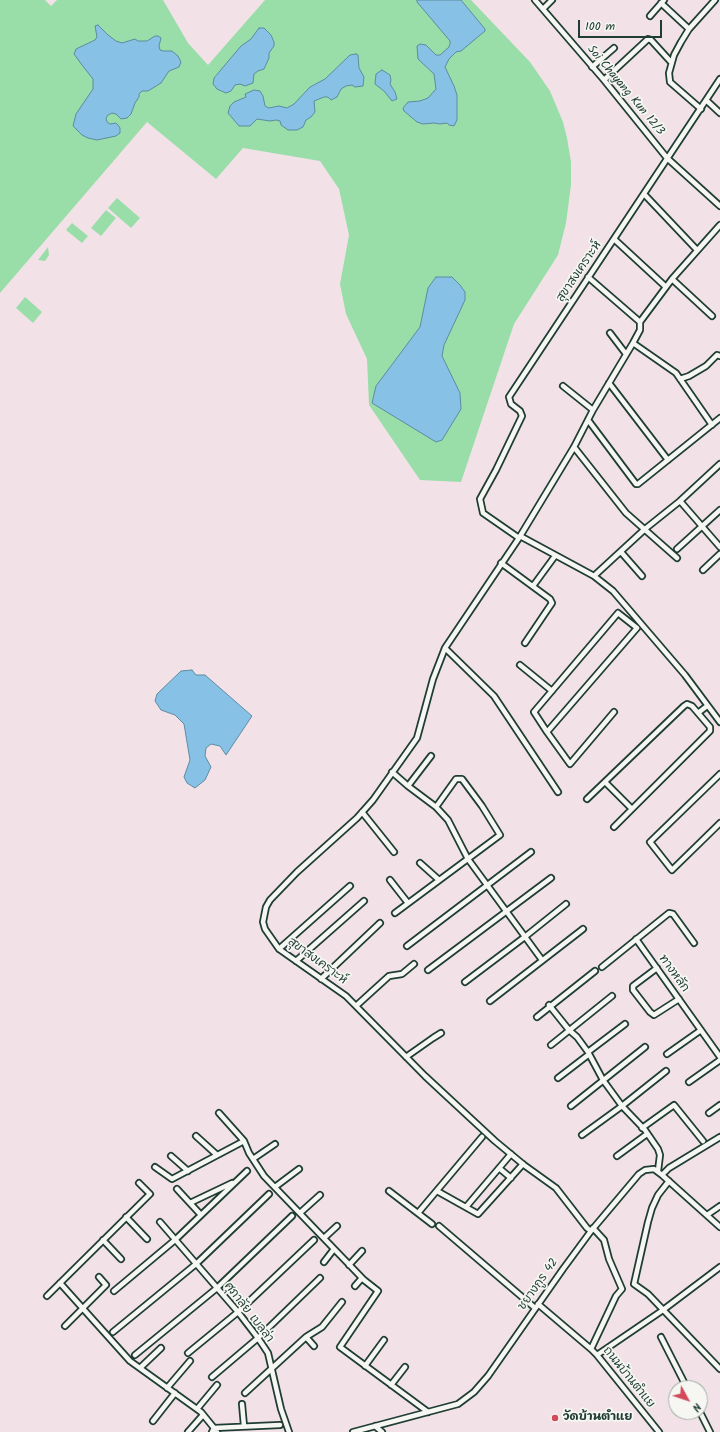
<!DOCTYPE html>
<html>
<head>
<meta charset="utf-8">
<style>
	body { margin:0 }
	#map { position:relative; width:720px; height:1432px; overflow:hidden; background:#f2e2e8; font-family:Kalam,sans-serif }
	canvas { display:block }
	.north { position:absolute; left:668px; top:1380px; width:40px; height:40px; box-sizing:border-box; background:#f6f6f2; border:1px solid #a0aca6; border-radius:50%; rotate:130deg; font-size:11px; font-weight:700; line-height:16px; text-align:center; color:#1f3d34 }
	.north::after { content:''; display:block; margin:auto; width:14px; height:18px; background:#d1495b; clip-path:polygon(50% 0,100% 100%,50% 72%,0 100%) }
	.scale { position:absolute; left:578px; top:20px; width:84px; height:18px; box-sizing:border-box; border:2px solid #1f3d34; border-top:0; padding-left:5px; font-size:12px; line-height:14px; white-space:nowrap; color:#1f3d34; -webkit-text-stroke:3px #f6f6f2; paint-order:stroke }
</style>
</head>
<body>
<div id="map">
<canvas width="720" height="1432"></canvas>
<div class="north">N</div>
<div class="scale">100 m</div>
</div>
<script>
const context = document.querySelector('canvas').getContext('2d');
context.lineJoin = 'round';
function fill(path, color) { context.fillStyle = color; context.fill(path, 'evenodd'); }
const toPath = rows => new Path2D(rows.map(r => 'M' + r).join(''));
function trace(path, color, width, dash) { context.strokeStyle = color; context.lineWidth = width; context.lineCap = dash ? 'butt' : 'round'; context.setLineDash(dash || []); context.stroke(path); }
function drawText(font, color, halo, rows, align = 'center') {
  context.font = font + ' Kalam,"Playpen Sans Thai",sans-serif'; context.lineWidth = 3.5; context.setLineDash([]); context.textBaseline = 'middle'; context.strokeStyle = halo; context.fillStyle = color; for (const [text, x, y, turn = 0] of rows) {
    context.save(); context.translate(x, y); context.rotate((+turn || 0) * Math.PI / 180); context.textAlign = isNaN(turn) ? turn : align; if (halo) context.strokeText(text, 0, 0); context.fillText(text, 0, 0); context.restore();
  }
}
const green = toPath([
	[0,0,45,0,51,6,57,0,163,0,188,43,208,65,265,0,471,0,530,62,550,91,563,122,567,138,571,162,571,185,566,223,558,255,514,324,461,482,420,480,369,405,367,359,346,314,340,284,349,235,339,189,320,161,243,148,216,179,147,122,0,293],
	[117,198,140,218,131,228,108,208],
	[106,210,116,218,101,236,91,228],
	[72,223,88,236,82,243,66,230],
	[48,247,49,255,45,261,38,260],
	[25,297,42,312,33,323,16,308]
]);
const water = toPath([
	[417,0,461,0,485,29,485,31,461,51,456,52,449,59,445,67,454,86,457,95,457,120,454,126,449,125,447,123,440,124,434,123,423,124,417,122,404,111,403,108,408,102,420,101,428,98,436,89,434,74,418,59,417,46,420,44,426,45,436,55,440,55,449,47,450,44,450,41,417,2,417,0],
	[98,25,108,35,116,41,122,43,135,39,138,41,147,41,155,36,158,36,161,38,159,46,160,50,163,51,172,51,178,56,181,62,179,67,169,71,161,83,148,91,142,91,139,94,139,97,135,103,131,114,127,118,121,119,116,114,112,113,108,115,106,118,107,122,110,124,116,123,118,125,120,128,120,133,116,136,97,140,88,138,82,135,73,126,76,114,93,89,93,79,82,65,74,54,76,49,95,40,97,37,95,26,98,25],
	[259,28,264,28,271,35,274,42,274,46,269,53,269,58,264,69,258,71,254,74,253,83,245,86,240,84,235,85,231,91,226,93,217,89,213,84,214,78,241,46,251,39,259,28],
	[356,54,358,55,359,68,364,77,363,86,355,87,352,85,346,86,341,89,337,97,331,100,328,97,324,97,314,101,315,112,311,117,306,120,303,127,297,130,288,130,281,125,280,121,276,120,270,121,257,119,250,126,239,126,228,113,230,106,234,102,246,97,245,94,254,90,260,91,263,96,265,106,269,108,279,106,287,108,294,104,310,87,325,79,350,55,356,54],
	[382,70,390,75,391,80,390,84,395,92,397,99,392,101,384,91,375,84,376,74,382,70],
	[436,277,452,277,460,285,465,292,465,300,444,345,442,356,460,393,461,409,442,440,436,442,372,403,376,386,420,327,428,288,436,277],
	[192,670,196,675,205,675,252,716,226,755,220,746,211,744,206,748,205,756,211,767,205,780,195,788,187,783,184,777,190,760,184,724,175,715,161,710,155,701,157,694,181,671,192,670]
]);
const street = toPath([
	[535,0,604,80,667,158,720,206],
	[661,3,689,29],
	[543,9,552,0],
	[650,16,664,0],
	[592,67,614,48],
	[604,80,648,39,651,40,671,62],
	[706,100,720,113],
	[701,109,670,82,669,73,674,55,681,42,689,29,715,0],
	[644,194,697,250],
	[614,239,666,287],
	[588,277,640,322,640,330,633,343,593,410,574,447,519,538,445,648,433,679,417,738,373,800,357,818,297,872,270,900,266,907,263,922,265,929,279,949,346,996,425,1076,495,1141,524,1165,556,1188,587,1228,591,1231],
	[672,279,712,316],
	[640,322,672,279,720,225],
	[610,333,626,354],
	[633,343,676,373,712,425],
	[680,379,689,376,706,366,717,355,720,356],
	[609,383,668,460],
	[563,386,593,410],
	[588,420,636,484,638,484,720,418],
	[574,447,626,513,677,558],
	[680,501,720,547],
	[520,536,594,576,613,591,685,675,720,722],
	[519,538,483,513,480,499,496,470,522,416,520,411,511,404,509,397,720,79],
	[677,549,720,510],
	[621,552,642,576],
	[501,563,550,599,552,603,525,643],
	[703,570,720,554],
	[594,576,645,529,680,501,720,464],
	[533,586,555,556],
	[618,613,637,628,547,732,534,712,618,613],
	[445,648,494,696,558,792],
	[520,665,552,691],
	[698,713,707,706],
	[547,732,570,764,614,712],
	[392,772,408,786,436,807,448,820,468,859,542,960],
	[720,774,650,842,672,870,720,823],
	[605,782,632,809],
	[408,786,431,756],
	[587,799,684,706,687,704,692,706,710,727,710,731,614,827],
	[362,812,394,852],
	[420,863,439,880],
	[390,880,408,903],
	[395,913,500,835,482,806,462,779,456,779,436,807],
	[636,939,720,1057],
	[407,946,531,852],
	[279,949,350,886],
	[296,961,364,901],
	[602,967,669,913,673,914,694,943],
	[657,968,633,986,633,990,650,1012,654,1015,679,999],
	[428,970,551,878],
	[321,979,380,923],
	[465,982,526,936,566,904],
	[490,1001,583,929],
	[549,1005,569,1030,577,1037,588,1052,603,1080,622,1106,645,1130,658,1149,660,1155,658,1171],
	[356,1006,389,976,402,974,414,964],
	[537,1017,595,971],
	[551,1045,612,996],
	[588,1052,625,1024],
	[667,1054,701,1030],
	[406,1057,433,1038,441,1033],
	[558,1078,588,1055],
	[689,1082,720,1060],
	[571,1106,645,1047],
	[219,1113,244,1141,249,1153,264,1176,364,1280,378,1291,340,1347,428,1412],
	[709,1113,720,1105],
	[642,1128,674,1105,703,1141],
	[582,1135,622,1106,666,1071],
	[196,1136,217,1155],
	[171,1156,188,1171],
	[617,1156,647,1134],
	[253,1159,275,1144],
	[155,1167,172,1179,244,1141],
	[499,1168,511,1178],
	[662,1175,669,1168,720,1137],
	[669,1181,658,1195,652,1208,648,1222,634,1284,648,1294,720,1369],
	[275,1187,299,1169],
	[177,1189,201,1215],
	[389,1191,432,1224],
	[437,1191,478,1214,523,1164],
	[190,1203,232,1183],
	[466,1207,511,1154],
	[300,1213,320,1195],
	[418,1213,482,1137],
	[707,1215,720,1206],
	[126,1217,147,1239],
	[160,1222,238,1312,258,1338,268,1353,281,1409,289,1432],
	[439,1226,535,1308],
	[593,1228,604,1240,609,1259,622,1289,616,1296,591,1349,597,1355,659,1432],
	[324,1238,337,1226],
	[103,1240,121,1259],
	[324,1262,334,1249],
	[349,1265,362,1251],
	[60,1283,130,1361,201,1412,214,1428,280,1425],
	[355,1286,362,1278],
	[114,1291,175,1240,247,1171],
	[47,1296,150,1194,139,1183],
	[538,1304,591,1349],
	[65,1326,106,1285,99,1277],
	[113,1332,196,1264,269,1194],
	[306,1337,314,1346],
	[661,1337,687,1388],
	[188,1353,238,1312,314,1240],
	[135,1355,217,1288,292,1216],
	[597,1355,663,1310,720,1267],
	[365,1366,384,1340],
	[140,1368,161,1348],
	[212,1377,258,1338,320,1278],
	[391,1385,405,1367],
	[167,1388,190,1361],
	[245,1393,306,1337,322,1327,342,1302],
	[242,1404,244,1426],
	[197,1409,217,1385],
	[700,1412,710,1432],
	[153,1421,175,1393],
	[375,1426,382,1432],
	[188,1432,203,1415],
	[212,1432,214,1428,217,1432],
	[353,1432,458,1404,474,1392,488,1376,563,1269,591,1231,639,1174,645,1170,654,1169,662,1175,720,1227]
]);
const markers = [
	[555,1418,4,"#d1495b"]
];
const streetNames = [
	["Soi Chayang Kun 12/3",625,91,50],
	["สุขาสงเคราะห์",580,272,-56],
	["สุขาสงเคราะห์",317,962,36],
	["ทางหลัก",673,974,54],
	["ชยางกูร 42",539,1285,-55],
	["ศุภาลัย เบลล่า",248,1313,52],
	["ถนนบ้านตำแย",628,1378,51]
];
const poiNames = [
	["วัดบ้านตำแย",563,1418]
];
fill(green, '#99dda9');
fill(water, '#87c1e6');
trace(water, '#5d8c9f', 1);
trace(street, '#1f3d34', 8);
trace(street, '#f6f6f2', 4.5);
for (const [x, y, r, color] of markers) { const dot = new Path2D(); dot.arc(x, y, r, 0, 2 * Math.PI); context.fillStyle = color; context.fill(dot); trace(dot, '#f6f6f2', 1.5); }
drawText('12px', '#1f3d34', '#f6f6f2', streetNames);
drawText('bold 12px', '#1f3d34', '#f6f6f2', poiNames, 'left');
</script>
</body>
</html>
